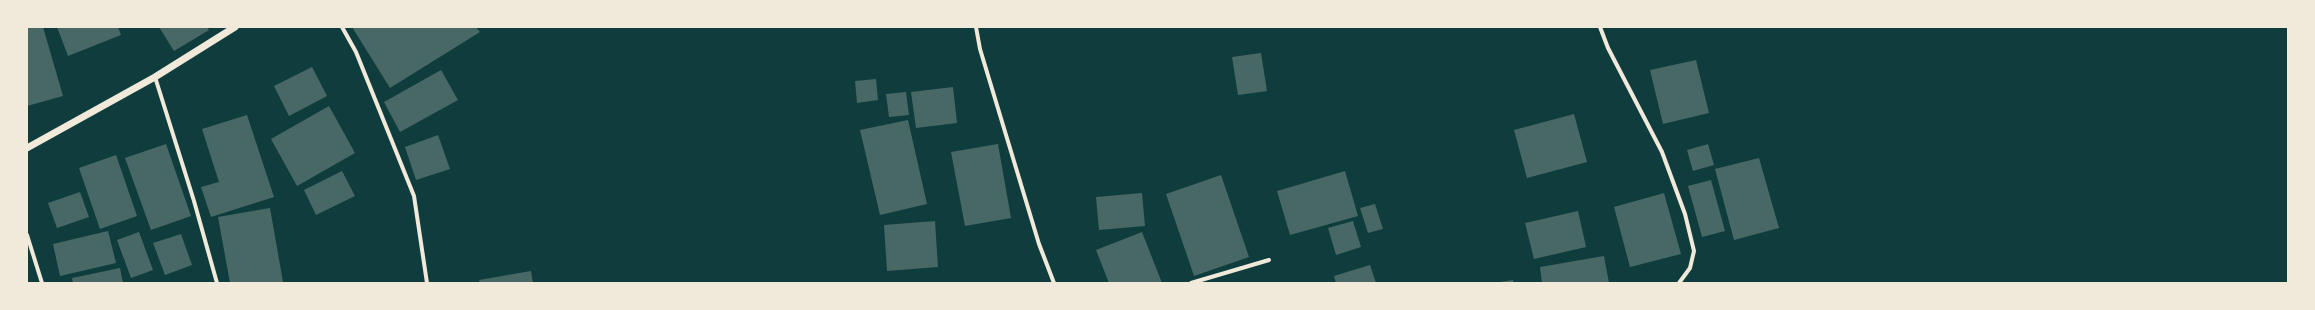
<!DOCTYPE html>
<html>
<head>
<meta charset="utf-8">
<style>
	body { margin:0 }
	#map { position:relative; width:2315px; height:310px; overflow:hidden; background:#0f3d3e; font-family:"Varela Round",sans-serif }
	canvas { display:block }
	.frame { position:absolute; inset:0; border:28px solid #f1e9da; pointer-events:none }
</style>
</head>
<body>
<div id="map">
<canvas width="2315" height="310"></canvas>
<div class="frame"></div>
</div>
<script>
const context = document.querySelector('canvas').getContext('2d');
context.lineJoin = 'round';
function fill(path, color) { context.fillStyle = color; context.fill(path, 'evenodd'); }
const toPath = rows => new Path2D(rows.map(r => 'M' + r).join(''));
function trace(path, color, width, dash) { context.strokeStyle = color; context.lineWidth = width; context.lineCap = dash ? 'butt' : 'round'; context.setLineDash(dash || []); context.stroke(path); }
const building = toPath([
	[27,27,43,27,63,96,27,106],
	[57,27,118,27,121,35,68,56],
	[159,27,207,27,209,30,174,51],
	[352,27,476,27,480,32,390,88],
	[1261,53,1267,91,1238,95,1232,57],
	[1696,60,1709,113,1663,124,1650,70],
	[312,67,327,96,289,116,274,86],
	[441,70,458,100,400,132,384,102],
	[876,79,878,100,857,103,855,81],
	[953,87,957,123,916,128,911,92],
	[906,92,909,115,889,117,886,94],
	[329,106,355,153,297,186,271,139],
	[1574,114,1587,162,1527,178,1514,130],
	[247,115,274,197,211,217,201,187,219,182,202,129],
	[908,120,927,204,880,215,860,130],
	[438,135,450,169,416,180,405,147],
	[166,144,191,216,151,230,125,158],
	[998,144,1011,218,965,226,951,152],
	[1708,144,1714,165,1693,171,1687,150],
	[116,155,137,216,100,229,79,168],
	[1759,158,1779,228,1734,240,1715,169],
	[342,171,355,196,316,215,304,190],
	[1345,171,1358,216,1290,235,1277,191],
	[1221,175,1249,257,1194,276,1166,194],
	[1711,180,1725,231,1702,237,1688,186],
	[80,192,89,217,57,228,48,203],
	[1142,193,1145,226,1099,230,1096,197],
	[1664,193,1681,254,1630,267,1614,207],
	[1375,204,1383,229,1368,233,1360,208],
	[270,208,283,282,230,283,218,217],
	[1578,211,1586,247,1534,259,1525,223],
	[935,221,938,267,887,271,884,225],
	[1353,221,1361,247,1336,255,1328,228],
	[108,231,116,263,60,276,53,244],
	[139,232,153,270,131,278,117,240],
	[1142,232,1162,283,1109,283,1096,250],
	[181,234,192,265,165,275,153,243],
	[1604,256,1609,283,1542,283,1540,267],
	[1370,265,1376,283,1336,283,1334,276],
	[120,268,123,283,73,283,72,278],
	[531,271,533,283,480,283,479,280],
	[1513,280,1514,283,1500,283,1500,282]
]);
const minor = toPath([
	[342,27,356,52,414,196,427,283],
	[976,27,980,49,1039,244,1054,283],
	[1600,27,1608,48,1662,152,1685,214,1694,251,1690,268,1679,283],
	[155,77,194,201,217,283],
	[27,235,42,283],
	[1191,283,1269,260]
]);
const tertiary = toPath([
	[27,148,155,77,235,27]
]);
fill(building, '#486865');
trace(minor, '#f1e9da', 4);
trace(tertiary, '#f1e9da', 7);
</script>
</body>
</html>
